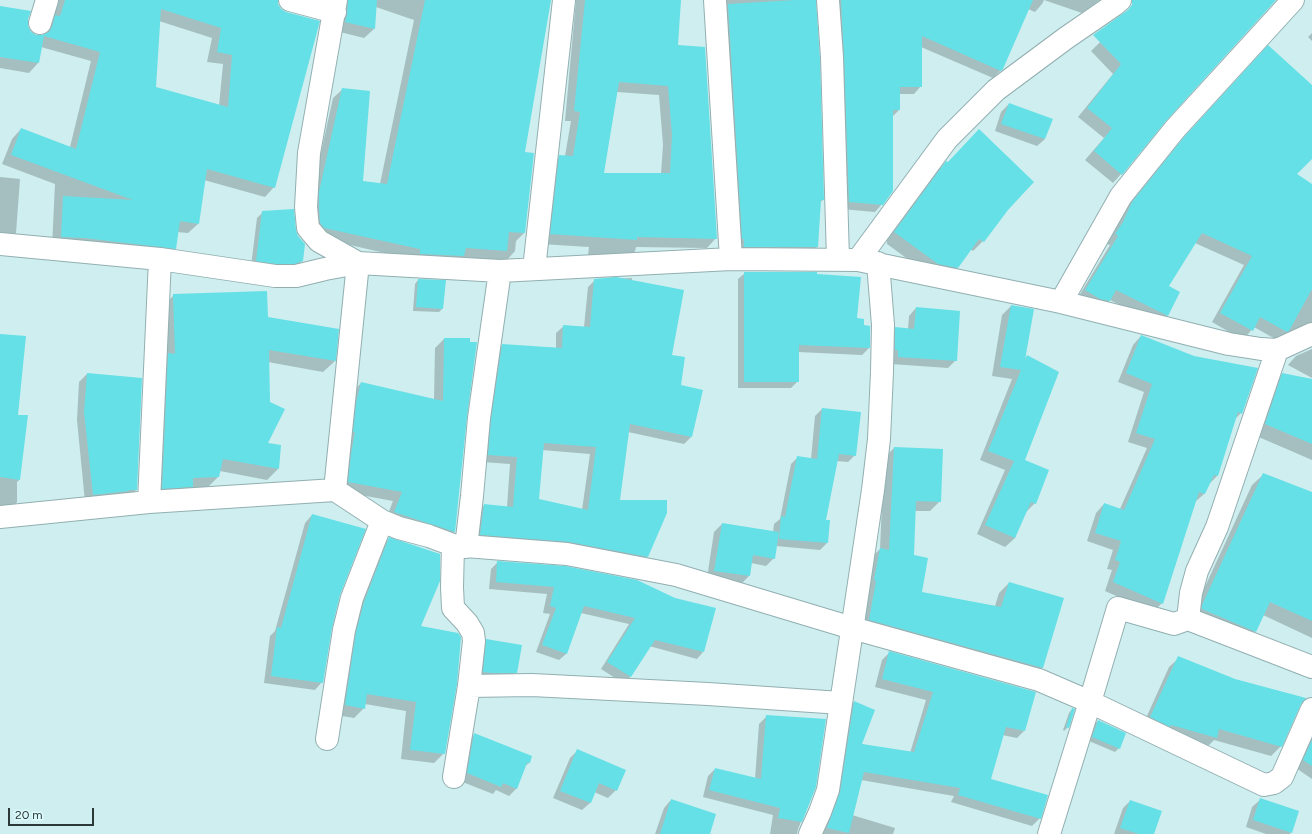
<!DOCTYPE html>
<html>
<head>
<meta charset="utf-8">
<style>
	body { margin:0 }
	#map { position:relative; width:1312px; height:834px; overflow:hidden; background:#cfeeef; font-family:Figtree,sans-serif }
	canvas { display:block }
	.scale { position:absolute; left:8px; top:808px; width:86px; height:18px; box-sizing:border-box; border:2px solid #2d3839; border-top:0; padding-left:5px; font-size:12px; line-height:14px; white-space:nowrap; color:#2d3839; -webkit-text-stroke:3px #dcfbfc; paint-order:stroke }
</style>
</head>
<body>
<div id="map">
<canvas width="1312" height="834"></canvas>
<div class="scale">20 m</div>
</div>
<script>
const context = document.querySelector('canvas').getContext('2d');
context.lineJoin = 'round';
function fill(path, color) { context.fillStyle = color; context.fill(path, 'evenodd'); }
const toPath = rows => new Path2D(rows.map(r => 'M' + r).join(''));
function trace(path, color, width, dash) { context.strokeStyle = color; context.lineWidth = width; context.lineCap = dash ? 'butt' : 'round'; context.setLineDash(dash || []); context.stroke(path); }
const shadow = toPath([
	[49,0,277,0,274,187,265,197,204,180,198,224,188,233,177,232,175,248,165,258,52,247,55,184,2,164,12,139,21,129,70,147,91,61,41,47,38,63,29,73,0,68,0,7,27,19,27,26,30,33,36,36,43,36,50,14],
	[159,21,212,38,207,62,223,64,219,106,154,88],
	[334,0,550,0,524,153,525,232,516,241,515,251,506,261,461,257,453,266,411,259,315,237,310,202,333,98,343,89,362,182,380,184,414,20,376,7,374,29,364,38,336,31],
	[576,0,680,0,677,46,716,238,707,248,636,247,635,251,626,261,587,263,589,247,541,244,550,166,560,156,565,156,571,121,565,121],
	[617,92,659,95,663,145,661,174,603,174],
	[717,0,815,0,823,200,819,203,817,247,809,254,737,254],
	[830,0,1100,0,1082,13,1044,0,1042,4,1035,12,1028,9,1002,69,993,78,921,47,921,86,914,94,899,94,899,110,892,117,882,204,875,212,841,209],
	[1143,0,1275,0,1165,120,1121,174,1113,183,1085,160,1104,138,1078,117,1113,74,1091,51],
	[1312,33,1312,41,1308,37],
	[1260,56,1312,87,1312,157,1295,174,1312,185,1312,335,1277,340,1254,327,1243,340,1212,322,1244,265,1195,243,1167,287,1167,315,1158,324,1110,300,1100,310,1077,299,1110,245,1107,244,1114,232,1123,212,1176,147],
	[1009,104,1045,139,1037,146,995,131,1001,112],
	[946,162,1007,209,983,241,973,251,970,249,957,267,947,278,927,273,887,244,887,239,936,172],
	[0,177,20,179,16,233,7,242,0,242],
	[263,212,295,230,302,261,296,267,251,266,257,218],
	[745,273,856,319,863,326,869,327,869,348,862,355,798,352,798,381,791,388,738,388,738,279],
	[632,278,632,281,671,356,680,386,691,437,684,444,628,432,619,501,647,556,640,563,473,541,477,513,484,505,507,507,510,464,482,462,495,352,503,345,556,348,556,333,564,326,584,327,588,287,595,280],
	[542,450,590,454,582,510,538,500],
	[418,280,442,309,439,312,413,311,415,284],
	[174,295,267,318,335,361,323,372,268,362,267,444,278,469,267,480,220,471,218,477,207,488,190,488,180,497,151,499,163,306],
	[1011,306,1024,359,1027,356,1023,461,1035,503,1025,513,1015,538,1005,547,977,534,1005,470,980,460,1012,379,992,376,1002,315],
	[916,308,956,360,948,368,891,364,888,336,896,328,908,329,909,316],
	[0,335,17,415,20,479,17,482,17,502,7,512,0,513],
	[1141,336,1241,413,1234,420,1217,476,1208,485,1204,494,1195,502,1162,603,1153,612,1105,591,1112,570,1107,569,1113,550,1087,541,1096,513,1104,504,1120,509,1147,448,1128,442,1144,392,1118,382,1133,345],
	[444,339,466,417,454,532,445,542,385,522,393,501,339,491,352,393,361,383,434,400,435,348],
	[1312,349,1312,378,1288,365,1296,356],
	[87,374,136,490,129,497,85,502,77,420,79,382],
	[1283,374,1312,380,1312,460,1254,435,1271,386],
	[822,409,855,455,848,462,837,461,825,521,827,543,820,550,776,546,774,558,766,566,751,563,749,576,742,583,707,578,714,532,722,524,773,533,774,524,780,519,791,464,798,457,811,459,815,416],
	[894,448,940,501,930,511,915,511,913,556,921,593,995,606,999,593,1009,583,1042,668,1032,678,859,629,870,559,880,549,884,458],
	[1264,474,1312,503,1312,638,1263,615,1255,631,1244,643,1191,617,1252,485],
	[312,515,339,595,331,628,322,682,315,690,264,683,270,636,275,631,305,523],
	[389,539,419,627,444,753,434,763,401,759,406,711,365,704,364,708,354,718,336,715,347,643,379,548],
	[498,562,565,567,703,652,697,659,649,646,630,677,623,683,601,669,629,624,581,613,566,654,559,660,536,652,550,614,543,613,547,594,489,589,491,569],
	[487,640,516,672,508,680,476,679,479,648],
	[890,652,1024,731,1017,738,1002,735,990,779,1040,818,1032,826,951,802,954,796,861,780,852,815,895,828,893,834,820,834,847,710,854,702,860,744,910,753,926,700,875,687,882,660],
	[1179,658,1281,746,1271,756,1214,740,1207,747,1142,727,1169,667],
	[1072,709,1068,727,1064,731,1063,730,1069,713],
	[766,717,815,787,798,829,797,834,770,834,773,815,703,797,708,776,715,769,755,779,759,724],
	[1098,721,1119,748,1115,752,1089,741,1094,724],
	[474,735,529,763,524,767,517,788,509,796,496,790,493,794,460,781,467,742],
	[1312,737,1312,779,1296,768,1308,740],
	[578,750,616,790,608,798,594,792,590,803,582,810,553,798,570,758],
	[671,800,709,834,655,834,664,808],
	[1260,800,1291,832,1290,834,1266,834,1246,827,1252,807],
	[1130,801,1153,834,1114,834,1123,808]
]);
const building = toPath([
	[65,0,278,0,278,4,281,9,286,12,320,21,275,188,207,169,199,224,180,221,176,249,84,238,61,237,63,196,133,200,11,155,21,128,76,149,100,52,44,36,39,63,0,57,0,6,31,11,28,19,28,26,31,32,36,35,42,35,49,32,52,27,55,15,60,16],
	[161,9,221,28,217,52,232,55,228,107,156,87],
	[348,0,377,0,375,29,345,22,347,15],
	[425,0,551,0,525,152,534,153,525,233,509,232,507,251,466,248,464,256,420,254,420,249,324,228,320,223,319,207,319,192,342,88,370,91,363,181,387,184],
	[585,0,681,0,678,45,705,47,717,239,637,237,637,240,550,234,559,155,573,156,580,112,574,111],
	[619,82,668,86,672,135,670,173,604,173],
	[795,0,816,0,820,58,824,200,821,200,818,247,744,247,744,239,742,239,728,4],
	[841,0,1033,0,1003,69,1001,71,922,36,922,87,900,87,900,110,893,110,893,191,883,205,849,202,844,57],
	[1132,0,1276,0,1166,121,1122,175,1094,151,1112,128,1087,108,1121,64,1093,35,1128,10,1132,5],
	[1268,45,1312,85,1312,159,1297,174,1312,184,1312,289,1289,331,1287,332,1260,317,1253,331,1220,313,1252,256,1202,233,1169,286,1180,292,1168,316,1116,290,1110,301,1100,299,1085,290,1118,236,1115,234,1123,222,1132,202,1184,137],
	[1009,103,1053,119,1045,139,1001,124],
	[979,129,1034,182,1008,210,984,242,979,239,958,268,938,264,894,232,946,161,948,162],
	[294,209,296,230,298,236,305,244,303,261,295,264,276,264,256,261,262,211],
	[744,272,817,272,817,274,861,277,857,318,864,319,864,325,870,326,870,348,799,345,799,382,744,382],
	[616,277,684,290,672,355,685,357,681,385,703,390,692,437,630,424,620,500,667,500,667,513,648,557,569,542,480,535,484,504,513,507,517,457,488,455,491,419,502,344,562,348,563,325,590,327,594,279],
	[544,443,596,447,588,510,539,499],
	[418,279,446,280,443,309,416,307],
	[267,291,268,317,339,329,336,361,269,350,270,402,285,409,268,443,281,445,279,469,223,459,219,477,193,478,193,487,162,489,168,353,175,354,173,294],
	[1011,305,1034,309,1025,360,1027,355,1059,372,1025,460,1049,470,1036,504,1031,502,1015,538,985,525,1014,461,988,451,1021,370,1000,367],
	[916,307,960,311,957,361,898,357,898,350,895,350,895,327,914,329],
	[0,334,26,336,18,415,28,415,20,480,0,477],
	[1141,335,1194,356,1258,368,1242,414,1238,412,1218,476,1214,475,1205,494,1199,492,1163,604,1113,582,1120,562,1115,560,1121,541,1095,533,1104,503,1124,510,1155,439,1136,433,1152,384,1126,373],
	[444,338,470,338,470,342,477,342,467,417,455,532,394,512,402,492,348,482,351,454,355,432,353,432,356,403,361,382,443,401],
	[87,373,142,378,137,490,129,490,129,491,93,495,84,412],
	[1282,373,1312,379,1312,444,1265,424],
	[822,408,861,412,856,456,839,454,826,520,830,520,828,543,779,539,781,516,785,517,797,456,817,459],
	[894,447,943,449,941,502,916,501,914,555,928,558,922,592,1001,607,1009,582,1064,598,1043,668,869,620,876,581,874,580,880,548,889,550],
	[1263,473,1312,492,1312,621,1270,602,1256,632,1202,609,1202,605],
	[312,514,366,529,340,595,332,628,323,683,271,676,277,627,281,628],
	[722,523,779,532,775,559,753,555,750,576,714,571],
	[389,537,440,554,440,581,421,626,458,633,461,637,457,684,445,754,410,750,416,702,367,694,365,709,345,705,356,632,364,602],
	[497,561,565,566,637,580,675,598,716,608,704,652,655,640,631,677,607,662,635,618,584,606,567,654,542,645,556,608,550,606,554,587,496,582],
	[486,639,522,645,517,673,492,673,483,672],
	[889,651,1036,692,1025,731,1006,727,991,779,1048,795,1041,819,958,795,960,788,864,772,849,833,827,828,840,792,854,701,875,710,862,744,914,752,933,692,882,679],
	[1178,656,1235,679,1306,698,1301,704,1282,747,1219,729,1217,738,1171,725,1170,727,1150,717],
	[1072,708,1075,709,1069,728,1066,727],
	[766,715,826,719,816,787,802,822,778,818,780,808,709,790,715,768,761,779],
	[1098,720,1126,733,1120,749,1092,737],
	[474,733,532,756,530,763,527,763,517,789,503,783,501,787,467,773],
	[1312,740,1312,766,1303,760],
	[577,749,626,770,617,791,599,783,591,803,560,791],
	[1260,798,1299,811,1292,833,1253,820],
	[671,799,716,814,710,834,660,834],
	[1130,800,1162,811,1154,834,1139,834,1120,828]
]);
const minor = toPath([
	[290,0,335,12],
	[336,0,309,153,306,207,308,228,319,241,358,263,500,271,731,259,858,260,1061,302,1229,344,1261,349,1277,350,1312,334],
	[715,0,731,259],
	[828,0,832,57,838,259],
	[40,23,47,0],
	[0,244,160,259,275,276,296,276,325,269,358,263,335,490],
	[858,260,947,139,996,90,1066,38,1114,5,1120,0],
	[534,269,564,0],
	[1061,302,1121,196,1175,129,1293,0],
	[1277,350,1217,527,1197,571,1191,593,1188,619,1312,667],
	[149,502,160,259],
	[0,517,149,502,335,490,382,521,399,528,429,536,453,545,567,554,676,575,852,628,1039,680,1090,702,1264,785,1274,783,1282,777,1312,709],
	[453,545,452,587,453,608,467,623,473,633,474,641,469,686,454,777],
	[466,547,472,496,479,418,500,271],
	[469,686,532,685,708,694,841,703],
	[327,739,344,630,352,598,382,521],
	[810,834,820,812,828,790,873,490,879,439,882,372,883,325,878,263],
	[1049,834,1090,702,1118,608,1174,624,1188,619]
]);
fill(shadow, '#0003');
fill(building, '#64e0e6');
trace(minor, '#92afb1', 24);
trace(minor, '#fff', 22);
</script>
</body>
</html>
